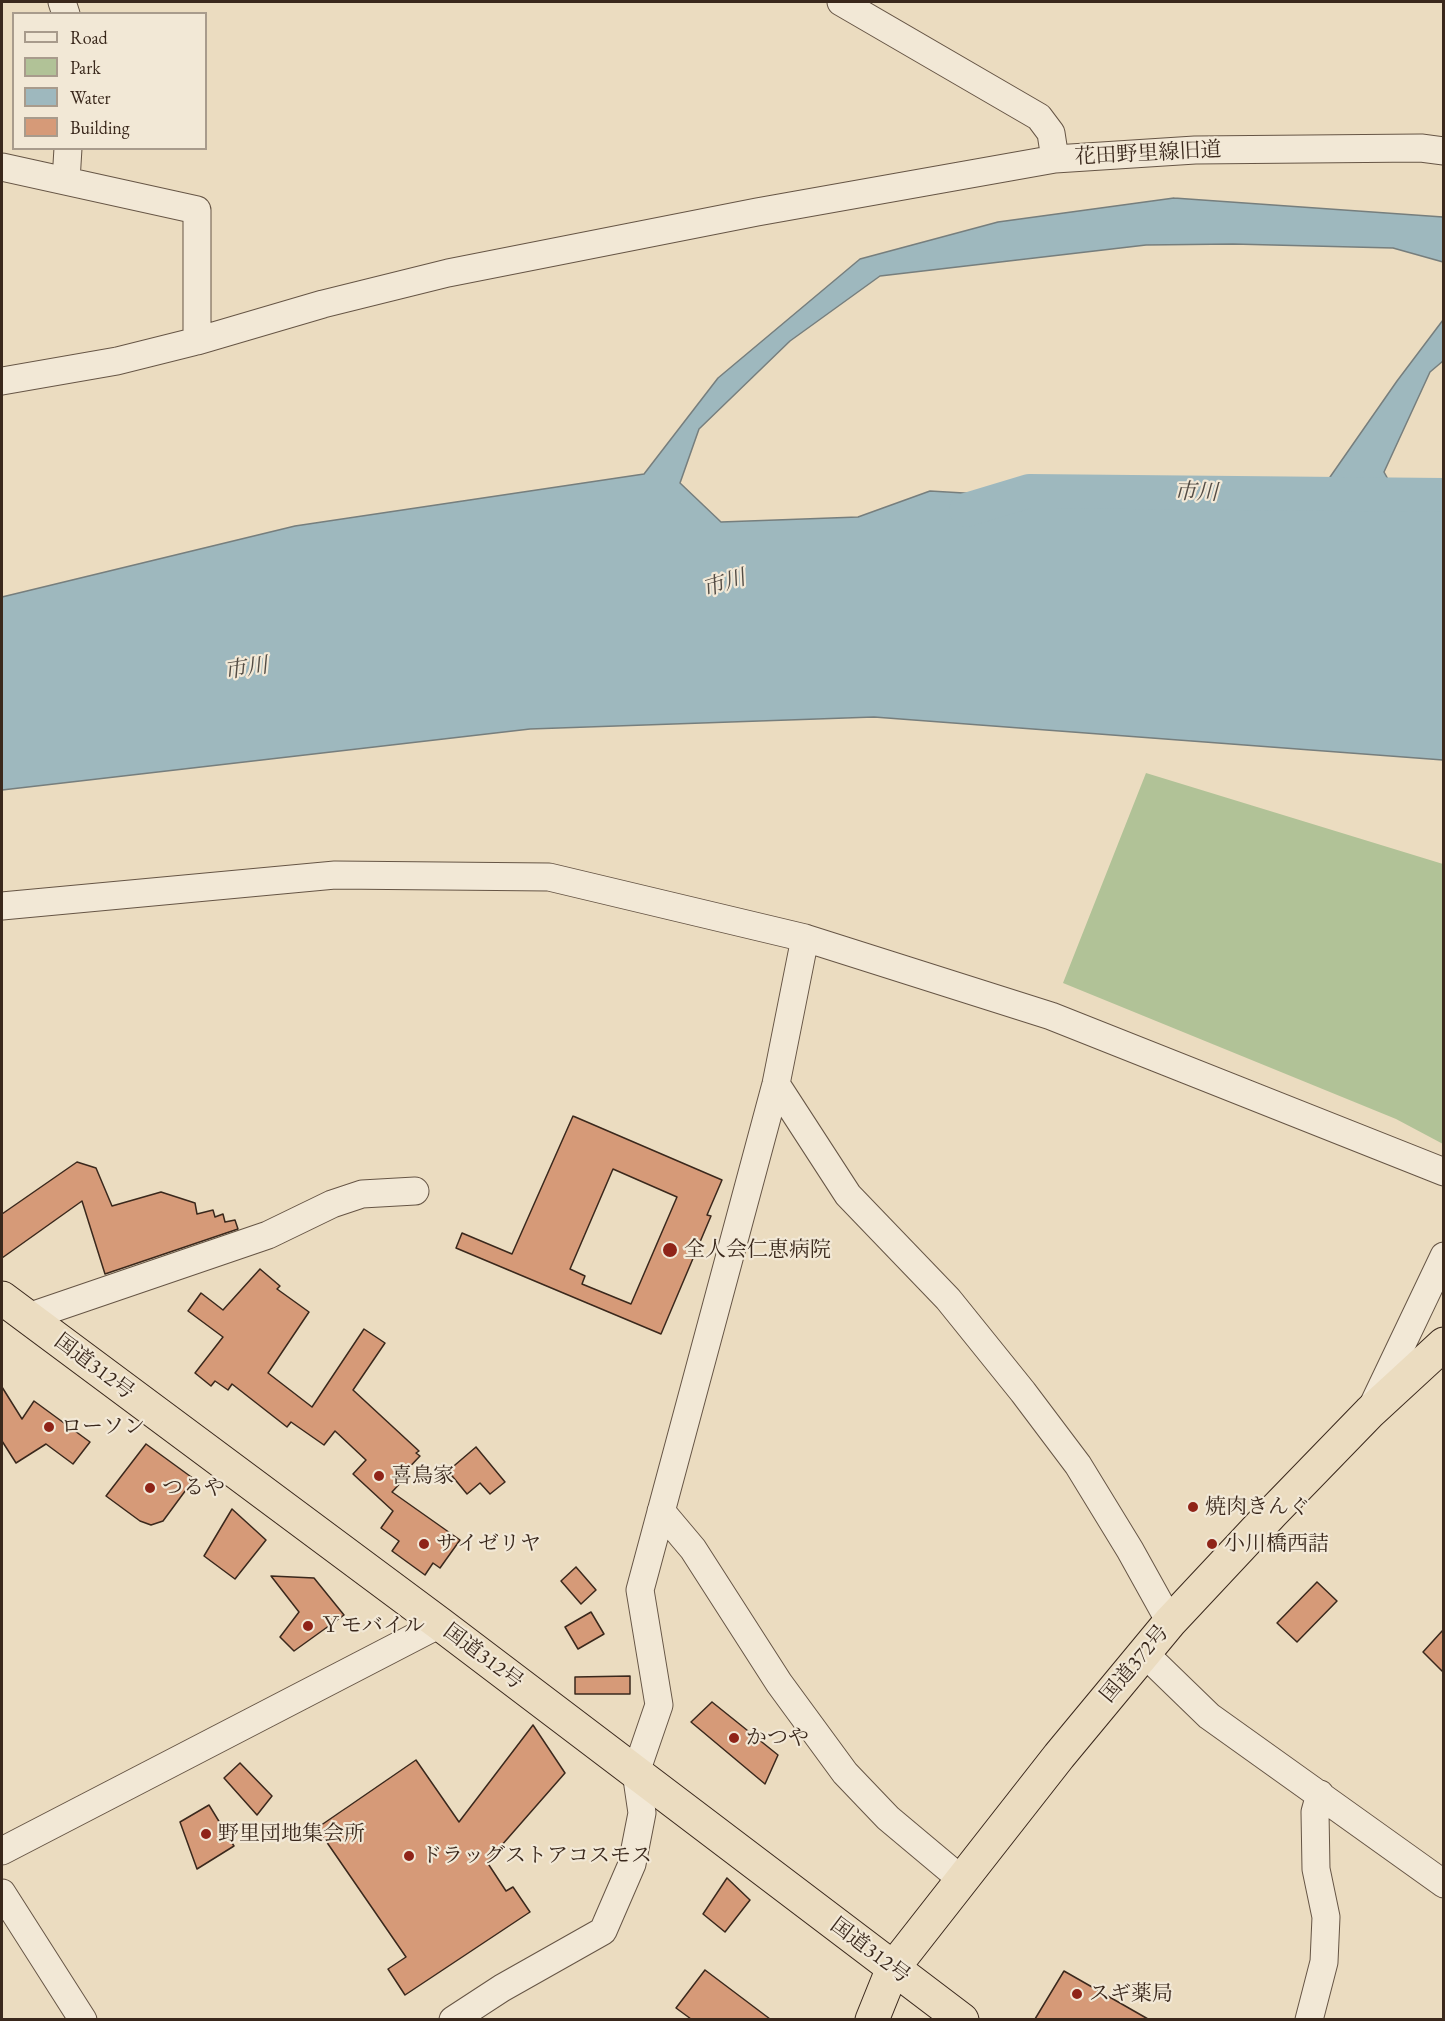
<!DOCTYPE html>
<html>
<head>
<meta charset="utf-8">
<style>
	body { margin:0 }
	#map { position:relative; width:1445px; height:2021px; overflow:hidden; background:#ebdcc0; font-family:"EB Garamond",serif }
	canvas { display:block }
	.frame { position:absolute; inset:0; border:3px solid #3a281c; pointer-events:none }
	.legend { position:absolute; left:12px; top:12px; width:195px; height:138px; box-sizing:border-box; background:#f2e8d6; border:2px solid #a89b8c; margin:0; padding:8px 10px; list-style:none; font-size:18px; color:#3a281c }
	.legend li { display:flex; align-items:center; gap:12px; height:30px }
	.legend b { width:30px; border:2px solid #a89b8c }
</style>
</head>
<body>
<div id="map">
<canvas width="1445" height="2021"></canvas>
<div class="frame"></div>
<ul class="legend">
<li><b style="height:8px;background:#f2e8d6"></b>Road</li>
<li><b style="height:16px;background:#b1c297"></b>Park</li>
<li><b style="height:16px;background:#9eb8be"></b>Water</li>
<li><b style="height:16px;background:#d69a78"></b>Building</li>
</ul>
</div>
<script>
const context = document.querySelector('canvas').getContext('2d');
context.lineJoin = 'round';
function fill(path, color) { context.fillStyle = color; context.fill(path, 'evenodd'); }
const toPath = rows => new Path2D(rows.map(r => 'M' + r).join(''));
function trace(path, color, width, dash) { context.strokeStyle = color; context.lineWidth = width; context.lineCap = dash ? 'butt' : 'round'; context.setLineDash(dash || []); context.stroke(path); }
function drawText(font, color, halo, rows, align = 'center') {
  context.font = font + ' "EB Garamond","Noto Serif JP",serif'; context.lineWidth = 4.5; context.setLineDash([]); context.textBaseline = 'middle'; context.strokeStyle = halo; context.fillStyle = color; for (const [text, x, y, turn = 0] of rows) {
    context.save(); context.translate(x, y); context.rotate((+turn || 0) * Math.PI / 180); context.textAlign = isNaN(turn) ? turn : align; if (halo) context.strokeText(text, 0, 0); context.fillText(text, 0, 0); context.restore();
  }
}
const green = toPath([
	[1146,773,1443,864,1443,1144,1396,1119,1063,983]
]);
const water = toPath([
	[1174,198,1443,217,1443,262,1393,248,1233,244,1146,245,880,276,790,341,699,429,680,483,721,522,858,517,930,491,1082,500,1216,505,1314,500,1397,381,1443,320,1443,361,1430,372,1384,472,1400,501,1443,508,1443,760,874,717,530,729,2,790,2,597,295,526,644,474,718,378,860,259,998,222,1174,198]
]);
const river = toPath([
	[966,510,1029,491,1444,495]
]);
const building = toPath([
	[573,1116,722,1180,707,1215,711,1216,661,1334,456,1248,462,1233,512,1254,573,1116],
	[613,1169,677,1197,631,1304,582,1284,585,1276,570,1269,613,1169],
	[77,1162,96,1168,112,1206,161,1192,195,1203,197,1214,213,1210,215,1217,223,1214,225,1222,235,1220,238,1229,105,1274,82,1201,2,1258,2,1214,77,1162],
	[260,1269,280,1286,277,1289,309,1312,268,1373,312,1407,364,1329,385,1343,353,1390,419,1451,416,1453,420,1456,401,1476,404,1479,392,1492,460,1540,440,1568,433,1563,425,1575,392,1551,399,1541,381,1528,393,1511,353,1474,366,1460,335,1431,324,1445,291,1422,287,1427,232,1384,228,1390,215,1381,211,1386,195,1373,223,1337,188,1311,201,1293,223,1310,260,1269],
	[2,1387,22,1419,34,1401,90,1442,73,1464,46,1444,16,1463,2,1441,2,1387],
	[146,1444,194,1479,163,1521,151,1525,140,1521,106,1496,146,1444],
	[476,1447,505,1482,490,1494,480,1483,467,1494,448,1471,476,1447],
	[232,1509,266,1540,235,1579,204,1556,232,1509],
	[576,1567,596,1590,581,1604,561,1581,576,1567],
	[271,1576,314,1578,344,1615,294,1651,280,1637,299,1612,271,1576],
	[1317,1582,1337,1601,1297,1642,1277,1623,1317,1582],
	[591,1612,604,1634,578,1649,565,1627,591,1612],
	[1443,1630,1443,1672,1423,1652,1443,1630],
	[630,1676,630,1694,575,1694,575,1677,630,1676],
	[712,1702,778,1755,765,1784,691,1722,712,1702],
	[533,1725,565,1773,487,1862,506,1891,513,1887,530,1912,405,1995,388,1969,406,1957,317,1828,416,1760,459,1822,533,1725],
	[240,1763,272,1796,257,1815,224,1778,240,1763],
	[209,1805,234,1846,197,1869,180,1822,209,1805],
	[727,1878,750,1900,725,1932,703,1914,727,1878],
	[705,1970,770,2019,691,2019,676,2008,705,1970],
	[1064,1971,1148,2019,1035,2019,1064,1971]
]);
const minor = toPath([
	[62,2,66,14],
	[841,2,1039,117,1051,133,1055,159],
	[2,167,197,210,197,341],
	[66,181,68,148],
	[2,381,117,361,197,341,323,304,448,273,757,212,1055,159,1195,150,1421,148,1444,151],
	[2,906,335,875,549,877,805,938,1051,1016,1444,1172],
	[776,1084,848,1195,948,1299,1023,1392,1078,1465,1130,1550,1170,1622],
	[28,1317,268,1235,332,1204,362,1194,415,1191],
	[1373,1405,1444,1256],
	[661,1511,693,1549,779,1683,845,1773,888,1818,962,1880],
	[1144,1653,1209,1716,1444,1884],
	[2,1851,440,1624],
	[2,1893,83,2020],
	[453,2020,502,1988,603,1931,632,1864,642,1813,636,1772,659,1705,640,1590,776,1084,805,938],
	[1309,2020,1324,1962,1326,1917,1316,1869,1315,1812,1320,1794]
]);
const highway = toPath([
	[2,1298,440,1624,962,2020],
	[872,2020,893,1968,1059,1756,1170,1622,1273,1512,1370,1412,1444,1344]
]);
const markers = [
	[670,1250,8,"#8f2418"],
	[49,1427,6,"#8f2418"],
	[379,1476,6,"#8f2418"],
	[150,1488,6,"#8f2418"],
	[1193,1507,6,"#8f2418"],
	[424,1544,6,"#8f2418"],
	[1212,1544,6,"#8f2418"],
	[308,1626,6,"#8f2418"],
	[734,1738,6,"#8f2418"],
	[206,1834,6,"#8f2418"],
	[409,1856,6,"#8f2418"],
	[1077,1994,6,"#8f2418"]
];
const streetNames = [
	["花田野里線旧道",1148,154,-3],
	["国道312号",94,1367,37],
	["国道312号",483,1657,37],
	["国道372号",1135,1664,-50],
	["国道312号",870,1951,37]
];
const poiNames = [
	["全人会仁恵病院",684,1250],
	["ローソン",61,1427],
	["喜鳥家",391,1476],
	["つるや",162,1488],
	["焼肉きんぐ",1205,1507],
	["サイゼリヤ",436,1544],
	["小川橋西詰",1224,1544],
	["Ｙモバイル",320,1626],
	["かつや",746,1738],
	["野里団地集会所",218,1834],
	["ドラッグストアコスモス",421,1856],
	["スギ薬局",1089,1994]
];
const waterNames = [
	["市川",1196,493,1],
	["市川",724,584,-17],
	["市川",246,669,-9]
];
fill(green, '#b1c297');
fill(water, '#9eb8be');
trace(water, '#767e7d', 1.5);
trace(river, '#9eb8be', 34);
fill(building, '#d69a78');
trace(building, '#3a281c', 1.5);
trace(minor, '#665545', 29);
trace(highway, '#3a281c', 35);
trace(minor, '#f2e8d6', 27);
trace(highway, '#ebdcc0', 33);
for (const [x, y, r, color] of markers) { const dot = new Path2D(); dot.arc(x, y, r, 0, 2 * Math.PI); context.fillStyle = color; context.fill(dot); trace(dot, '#f2e8d6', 2); }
drawText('21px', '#3a281c', '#f2e8d6', streetNames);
drawText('21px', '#3a281c', '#f2e8d6', poiNames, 'left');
drawText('italic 22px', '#534c44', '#f2e8d6', waterNames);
</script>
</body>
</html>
